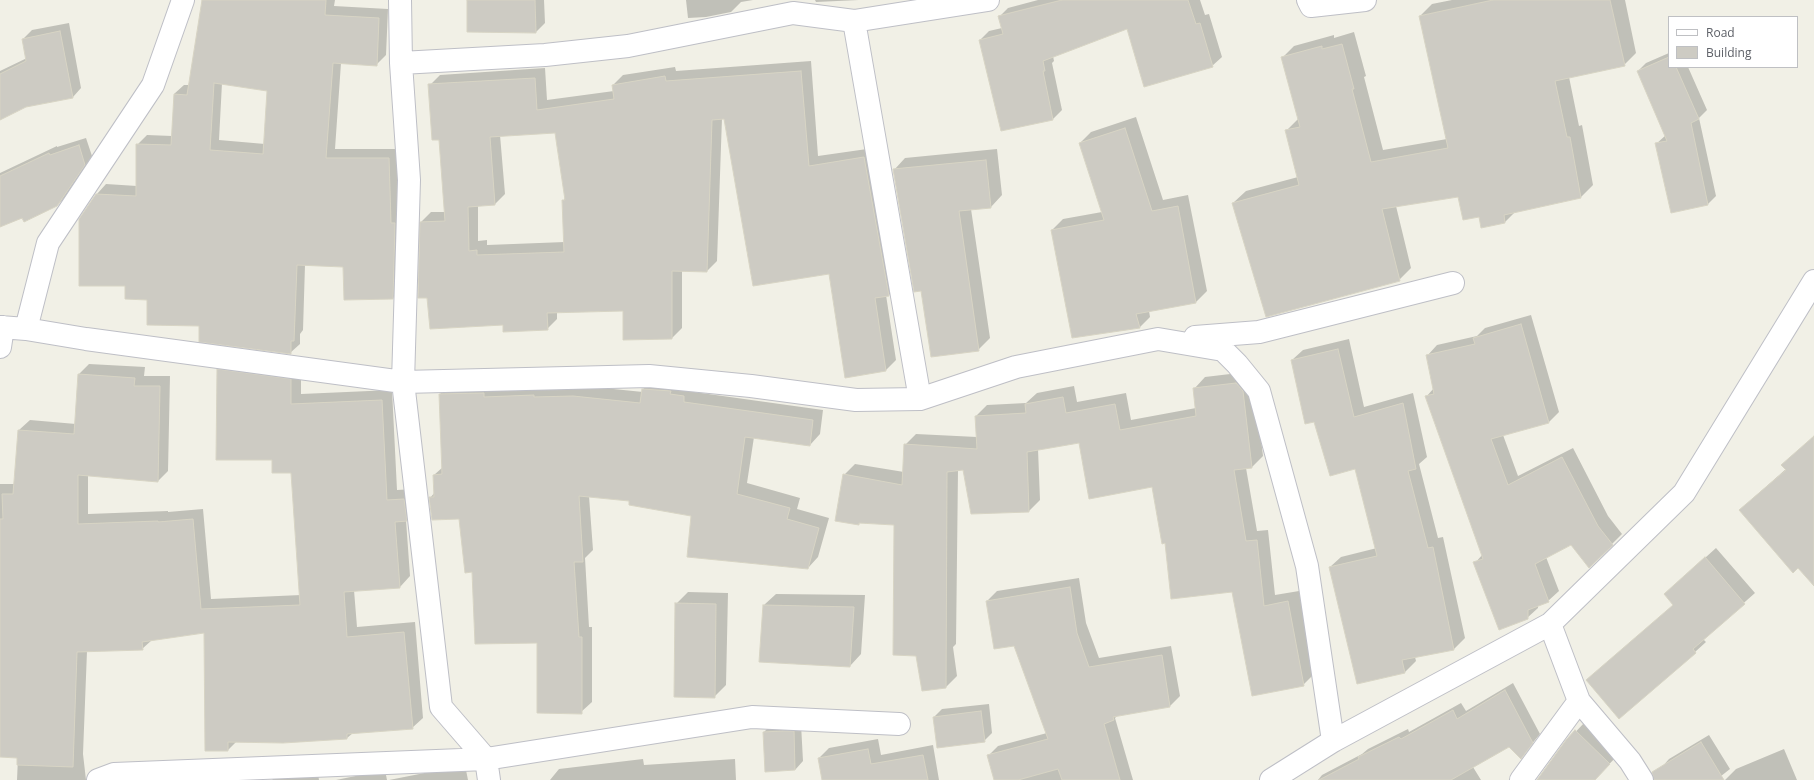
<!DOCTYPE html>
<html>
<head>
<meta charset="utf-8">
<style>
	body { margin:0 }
	#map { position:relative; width:1814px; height:780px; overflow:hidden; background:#f1f0e6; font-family:"Open Sans",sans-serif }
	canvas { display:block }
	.legend { position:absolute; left:1668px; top:16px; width:130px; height:52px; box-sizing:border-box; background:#fff; border:1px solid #bfc0c3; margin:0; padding:5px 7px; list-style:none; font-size:12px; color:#5e6168 }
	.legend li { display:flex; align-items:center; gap:8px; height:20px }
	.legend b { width:20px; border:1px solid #bfc0c3 }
</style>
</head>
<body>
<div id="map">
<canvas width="1814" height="780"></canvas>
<ul class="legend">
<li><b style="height:5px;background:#fff"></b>Road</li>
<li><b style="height:11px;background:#cdcbc3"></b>Building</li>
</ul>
</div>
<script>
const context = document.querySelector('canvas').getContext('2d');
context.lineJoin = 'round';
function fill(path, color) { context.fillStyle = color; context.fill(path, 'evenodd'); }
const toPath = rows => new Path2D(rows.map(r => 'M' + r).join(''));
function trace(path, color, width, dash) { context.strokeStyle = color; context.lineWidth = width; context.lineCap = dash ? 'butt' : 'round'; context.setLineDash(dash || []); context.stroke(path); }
const shadow = toPath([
	[203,0,335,0,334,6,388,9,386,55,376,65,341,63,335,149,399,149,402,288,393,298,344,266,305,265,303,330,300,334,300,344,290,353,200,325,148,299,126,285,97,194,106,184,137,186,137,145,147,135,172,136,174,94,184,85,190,85],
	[222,83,268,90,265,144,219,140],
	[468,0,544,0,545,23,536,32,468,31],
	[686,0,753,0,741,2,731,12,706,17,688,18],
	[815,0,859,0,816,2],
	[1038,0,1200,0,1205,15,1209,14,1222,57,1212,66,1128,28,1053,56,1054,61,1052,63,1062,110,1053,119,1002,130,980,40,989,31,1002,28,999,17,1008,8],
	[1452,0,1625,0,1636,53,1624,65,1569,77,1579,126,1582,125,1593,185,1581,197,1515,212,1505,222,1480,216,1459,196,1396,206,1411,268,1399,280,1233,203,1246,191,1298,177,1286,131,1299,118,1282,58,1294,46,1334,35,1334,38,1354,32,1366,76,1364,77,1383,150,1447,139,1420,16,1432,4],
	[69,23,81,88,73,97,25,106,0,120,0,71,27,58,23,39,32,30],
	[1669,53,1669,67,1688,67,1707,110,1699,118,1716,196,1708,204,1656,144,1666,135,1638,71,1646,63],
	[811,61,818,156,874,148,899,285,889,295,886,295,896,360,886,370,845,377,830,272,725,118,722,118,717,261,707,271,682,270,682,328,672,338,624,310,557,312,557,319,547,329,504,324,421,222,431,212,446,212,440,139,430,85,440,75,545,68,547,100,614,91,613,85,623,75,675,67,676,71],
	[556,132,565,198,563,201,565,242,487,245,487,240,478,241,478,205,495,204,505,194,500,135],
	[1136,117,1163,200,1188,195,1207,291,1196,302,1149,311,1150,317,1139,328,1052,230,1063,219,1102,212,1080,143,1091,132],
	[86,138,92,156,65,197,57,206,0,226,0,173,57,146,57,147],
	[997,149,1002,195,991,207,971,209,990,338,978,350,922,290,894,170,905,158],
	[1531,315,1559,412,1549,422,1503,435,1518,476,1573,448,1608,516,1622,534,1589,567,1571,544,1546,557,1559,591,1548,601,1538,605,1538,608,1527,618,1475,563,1483,554,1426,397,1434,388,1427,356,1437,345,1477,336,1485,328],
	[1349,339,1364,407,1413,393,1427,457,1419,464,1438,538,1443,537,1465,638,1454,649,1415,657,1416,661,1405,672,1358,683,1330,567,1341,557,1377,548,1356,467,1315,421,1292,360,1303,350],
	[228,359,301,369,301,394,392,390,397,490,414,489,417,510,406,520,410,576,400,587,354,590,357,627,415,622,423,718,412,728,353,733,347,738,306,740,305,742,237,741,228,750,205,632,152,640,142,649,87,651,83,754,86,780,17,780,18,757,0,756,0,484,15,484,19,430,30,420,76,424,79,374,89,364,145,367,144,376,170,376,168,471,158,481,88,475,88,514,168,511,168,512,203,509,211,599,301,595,292,472,273,459,218,370],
	[1247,372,1254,380,1263,456,1252,467,1246,468,1257,531,1268,530,1275,595,1299,591,1314,674,1303,685,1233,591,1166,542,1153,486,1080,442,1038,449,1040,500,1029,511,964,469,958,470,956,644,953,647,957,676,946,687,922,690,895,524,860,522,859,524,844,475,855,464,904,472,905,445,916,434,977,437,976,416,987,405,1026,403,1037,393,1074,386,1077,402,1126,393,1131,420,1196,408,1194,389,1205,377],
	[653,379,694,386,694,392,823,410,820,434,810,445,754,437,747,483,800,498,797,509,829,518,818,557,808,568,692,515,631,500,589,496,593,550,585,558,589,627,592,627,592,702,581,712,538,642,473,571,460,518,430,498,435,492,434,475,443,467,440,394,450,384,584,386,643,392,643,389],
	[1814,436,1814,585,1752,499,1786,469],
	[1716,548,1755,593,1703,639,1706,642,1695,652,1619,718,1674,604,1665,594],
	[1079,578,1086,623,1099,658,1171,646,1180,696,1170,706,1118,715,1115,718,1133,780,995,780,988,756,998,746,1047,733,1015,645,987,601,997,591],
	[688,592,728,593,726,685,714,697,676,604],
	[776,594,865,595,861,654,850,666,764,605],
	[1513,683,1540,734,1521,757,1509,746,1473,767,1481,780,1318,780,1322,775,1362,754,1368,749,1408,729,1409,732,1461,703,1466,711],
	[989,704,992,733,984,741,934,717,942,709],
	[1584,723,1618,755,1594,780,1545,780,1567,741],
	[772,724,801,724,803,761,795,770,764,732],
	[1709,735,1730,769,1716,780,1673,780,1662,767,1669,759],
	[878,739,881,755,933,745,939,780,823,780,819,758,829,748],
	[1784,749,1797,780,1725,780,1736,769],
	[643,759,644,765,735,759,736,780,550,780,559,769],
	[465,765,468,780,389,780],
	[385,770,387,780,336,780],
	[318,774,319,780,272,780,276,776]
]);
const building = toPath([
	[202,0,326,0,325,15,379,18,377,66,333,63,326,158,389,158,391,223,395,223,393,299,344,300,343,267,297,265,294,341,291,341,291,354,199,342,199,326,147,325,147,300,125,299,125,286,79,286,79,219,96,194,136,196,136,144,171,145,174,94,187,95,202,0],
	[214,83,267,91,263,154,210,150,214,83],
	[467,0,535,0,536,33,467,32,467,0],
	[1062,0,1188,0,1196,24,1200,23,1213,67,1144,87,1127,29,1043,61,1045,71,1043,71,1053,120,1001,131,979,40,1003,34,998,16,1062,0],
	[1493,0,1610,0,1625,66,1555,81,1567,137,1570,137,1581,198,1504,215,1505,223,1481,228,1479,217,1463,220,1458,197,1382,209,1400,281,1266,317,1232,203,1299,185,1285,130,1300,127,1281,57,1322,46,1322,49,1342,44,1354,89,1352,89,1371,162,1448,148,1419,16,1493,0],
	[60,31,73,98,26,107,0,120,0,74,26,61,22,39,60,31],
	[1669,57,1669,67,1676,67,1699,119,1691,123,1708,205,1671,213,1655,143,1667,141,1637,71,1669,57],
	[801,71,809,166,864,157,889,296,875,298,886,371,845,378,829,274,753,286,724,119,712,120,707,272,672,271,672,339,623,340,623,311,547,313,548,330,503,332,503,325,430,329,427,298,418,298,420,222,445,221,439,140,432,140,428,84,535,78,537,110,614,99,612,85,665,76,666,81,801,71],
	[555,133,565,200,562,200,564,252,477,255,477,250,469,251,468,207,495,205,490,137,555,133],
	[1125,128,1152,211,1178,206,1196,303,1136,314,1140,328,1072,338,1051,230,1104,220,1079,143,1125,128],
	[79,145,85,165,57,206,24,222,22,218,0,227,0,176,49,153,50,155,79,145],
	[986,160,991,208,959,211,979,351,931,357,921,291,914,292,893,169,986,160],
	[1521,324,1549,423,1491,439,1508,485,1562,457,1598,526,1613,545,1589,568,1571,545,1535,564,1549,602,1528,610,1528,619,1499,630,1473,562,1483,559,1425,396,1434,394,1426,355,1475,344,1473,338,1521,324],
	[1338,349,1354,417,1403,403,1416,469,1408,471,1428,548,1433,547,1454,650,1402,660,1405,673,1357,684,1329,567,1377,556,1355,469,1330,476,1314,422,1305,424,1291,360,1338,349],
	[217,369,291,379,291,404,382,400,387,500,404,499,407,521,395,522,400,588,344,592,347,637,404,632,413,729,347,734,347,739,283,743,228,742,228,751,205,751,204,633,142,642,143,650,77,652,73,767,17,765,17,758,0,757,0,519,3,519,2,494,13,494,18,430,74,434,78,374,135,378,134,386,160,386,158,482,78,475,78,524,158,521,158,522,193,519,201,609,300,605,291,473,272,473,272,460,216,460,217,369],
	[1236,383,1243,391,1252,468,1234,470,1246,541,1257,540,1264,606,1288,601,1304,686,1252,696,1232,592,1171,599,1165,543,1162,544,1152,487,1089,499,1079,443,1027,452,1029,512,971,514,963,470,947,472,946,688,922,691,916,656,893,655,894,525,859,523,859,525,835,521,843,474,902,485,904,444,977,449,975,416,1026,413,1025,404,1063,397,1066,413,1115,404,1120,430,1196,416,1193,388,1236,383],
	[642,389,671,391,670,394,684,396,684,402,813,420,810,446,745,437,737,494,790,508,787,519,819,528,808,569,687,557,691,516,629,505,629,501,579,496,583,562,574,562,579,637,582,637,582,714,537,713,537,643,475,644,472,572,465,573,459,519,432,520,429,497,434,497,433,475,442,474,439,394,484,393,484,397,534,395,534,397,573,396,640,403,642,389],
	[1814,436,1814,586,1798,568,1793,573,1739,510,1786,470,1781,465,1814,436],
	[1705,557,1745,604,1693,649,1696,653,1619,719,1586,680,1673,605,1664,594,1705,557],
	[1070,587,1077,633,1089,667,1162,655,1170,707,1113,717,1114,720,1104,724,1120,780,1062,780,1058,769,1018,780,994,780,987,755,1048,739,1014,646,994,649,986,601,1070,587],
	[675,603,716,604,715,698,674,697,675,603],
	[763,605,854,607,850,667,759,662,763,605],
	[1505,690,1533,743,1521,759,1509,747,1451,780,1319,780,1359,759,1358,757,1399,737,1401,739,1453,710,1457,719,1505,690],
	[981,711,985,742,937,748,933,717,981,711],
	[1575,730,1610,764,1595,780,1537,780,1566,740,1575,730],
	[783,731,794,731,795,770,765,772,763,732,783,731],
	[1701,742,1724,780,1654,780,1652,772,1701,742],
	[868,749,871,764,923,755,928,780,822,780,818,758,868,749]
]);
const street = toPath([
	[400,0,401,63,409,180,403,382,441,707,486,759,489,780],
	[1308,0,1311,6,1365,0],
	[854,21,920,399],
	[401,63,545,55,628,46,793,13,854,21,988,0],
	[0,327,26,329,86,339,403,382,649,376,751,386,856,400,920,399,1016,367,1158,339,1223,350,1237,364,1259,391,1307,566,1333,741],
	[26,329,48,243,153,85,183,0],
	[1195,337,1259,332,1453,283],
	[0,347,3,327],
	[1550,624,1579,701,1630,761,1642,780],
	[98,780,114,774,486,759,752,717,899,724],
	[1271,780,1333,741,1550,624,1684,493,1814,281],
	[1521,780,1579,701]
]);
fill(shadow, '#0003');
fill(building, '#cdcbc3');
trace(building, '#d7d4c4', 1);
trace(street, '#bebfc6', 24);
trace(street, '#fff', 22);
</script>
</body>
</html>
